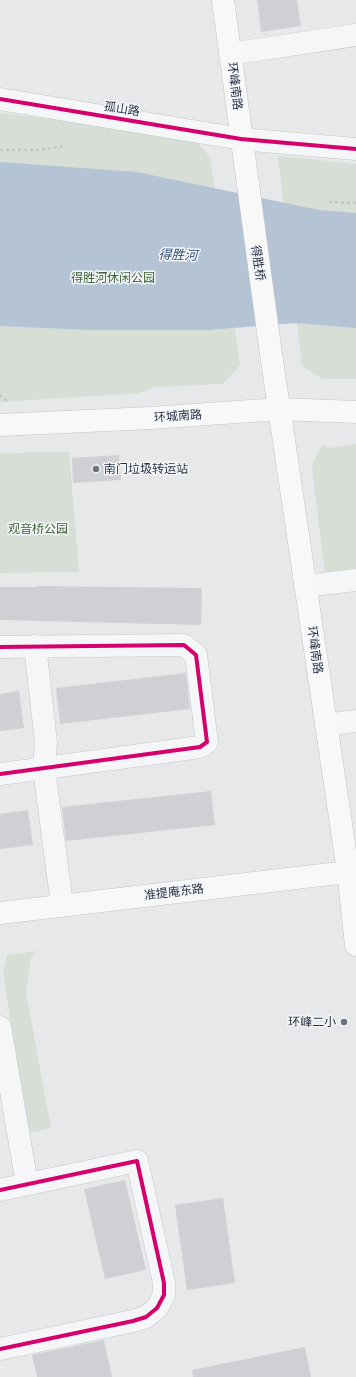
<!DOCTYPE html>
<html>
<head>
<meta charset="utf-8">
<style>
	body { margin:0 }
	canvas { display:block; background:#e6e8ea }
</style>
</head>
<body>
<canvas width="356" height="1377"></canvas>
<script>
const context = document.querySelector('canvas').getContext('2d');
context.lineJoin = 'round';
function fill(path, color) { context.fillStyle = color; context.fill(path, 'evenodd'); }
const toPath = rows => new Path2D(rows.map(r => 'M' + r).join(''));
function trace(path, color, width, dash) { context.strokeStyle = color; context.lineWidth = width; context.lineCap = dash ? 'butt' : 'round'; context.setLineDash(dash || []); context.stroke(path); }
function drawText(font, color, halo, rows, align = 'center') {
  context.font = font + ' Commissioner,"Noto Sans SC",sans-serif'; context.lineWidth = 3; context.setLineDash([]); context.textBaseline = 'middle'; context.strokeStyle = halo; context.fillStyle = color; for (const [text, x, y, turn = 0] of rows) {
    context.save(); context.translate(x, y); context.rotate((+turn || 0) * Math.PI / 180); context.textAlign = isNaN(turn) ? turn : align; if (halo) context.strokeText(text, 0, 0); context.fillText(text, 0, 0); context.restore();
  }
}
const green = toPath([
	[0,113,192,136,210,157,240,365,223,384,155,387,140,393,0,402],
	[278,156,356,164,356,379,323,379,302,366],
	[356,444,356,568,325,574,312,468,314,460,323,445,330,448],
	[69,452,79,572,0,573,0,453],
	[37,951,31,957,26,993,51,1128,29,1133,3,972,7,955]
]);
const water = toPath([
	[0,162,137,172,319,210,356,213,356,328,295,323,208,330,89,330,0,326]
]);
const building = toPath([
	[257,0,297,0,301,26,261,32],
	[119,455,121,480,73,483,72,458],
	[37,586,202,588,201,625,0,620,0,587,37,587],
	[186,673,190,709,60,724,56,688],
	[19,691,24,728,0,731,0,694],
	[211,791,215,825,66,841,62,807],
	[28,810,33,845,0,849,0,814],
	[125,1180,146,1270,105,1279,84,1189],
	[223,1198,235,1283,187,1290,175,1205],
	[104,1340,112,1377,37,1377,32,1355],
	[305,1347,311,1377,193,1377,192,1370]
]);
const path = toPath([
	[0,150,37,150,65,146],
	[329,202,356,203],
	[0,395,7,401]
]);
const minor = toPath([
	[230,54,356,35],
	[0,99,241,139,356,149],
	[305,586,356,580],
	[35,646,46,742,44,769,62,905],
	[0,647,184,645,196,655,207,742,200,747,0,774],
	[326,725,356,721],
	[0,1027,27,1184],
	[0,1190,137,1161,164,1283,164,1295,157,1308,146,1317,133,1321,0,1349]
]);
const major = toPath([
	[223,0,271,354,348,871,356,945],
	[0,425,151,418,279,409,356,412],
	[0,913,356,871]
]);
const cycleway = toPath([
	[0,99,241,139,356,149],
	[0,647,184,645,196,655,207,742,200,747,0,774],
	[0,1190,137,1161,164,1283,164,1295,157,1308,146,1317,133,1321,0,1349]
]);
const markers = [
	[96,469,4,"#6c737f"],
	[344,1022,4,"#6c737f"]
];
const streetNames = [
	["环峰南路",235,86,83],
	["孤山路",122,109,9],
	["得胜桥",258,263,82],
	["环城南路",178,416,-4],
	["环峰南路",315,650,82],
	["准提庵东路",174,892,-7]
];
const parkNames = [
	["得胜河休闲公园",113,278],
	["观音桥公园",38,529]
];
const poiNames = [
	["南门垃圾转运站",104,469],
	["环峰二小",336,1022,"right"]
];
const waterNames = [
	["得胜河",178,255,2]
];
fill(green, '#d6ded6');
fill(water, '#b4c4d5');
fill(building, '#ced0d3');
trace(minor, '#c4c6c8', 23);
trace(major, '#c2c5c8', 23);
trace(path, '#c5c6ca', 2.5, [3, 3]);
trace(minor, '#f5f6f7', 22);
trace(major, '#f8f8f8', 22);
trace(cycleway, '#d6006c', 4);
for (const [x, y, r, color] of markers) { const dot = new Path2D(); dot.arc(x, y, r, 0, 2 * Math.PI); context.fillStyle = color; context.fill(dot); trace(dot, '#f4f6f9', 1.5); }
drawText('12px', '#2b3445', '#f4f6f9', streetNames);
drawText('12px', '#3f6138', '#f4f6f9', parkNames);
drawText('12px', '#2b3445', '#f4f6f9', poiNames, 'left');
drawText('italic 13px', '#34527a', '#f4f6f9', waterNames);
</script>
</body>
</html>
